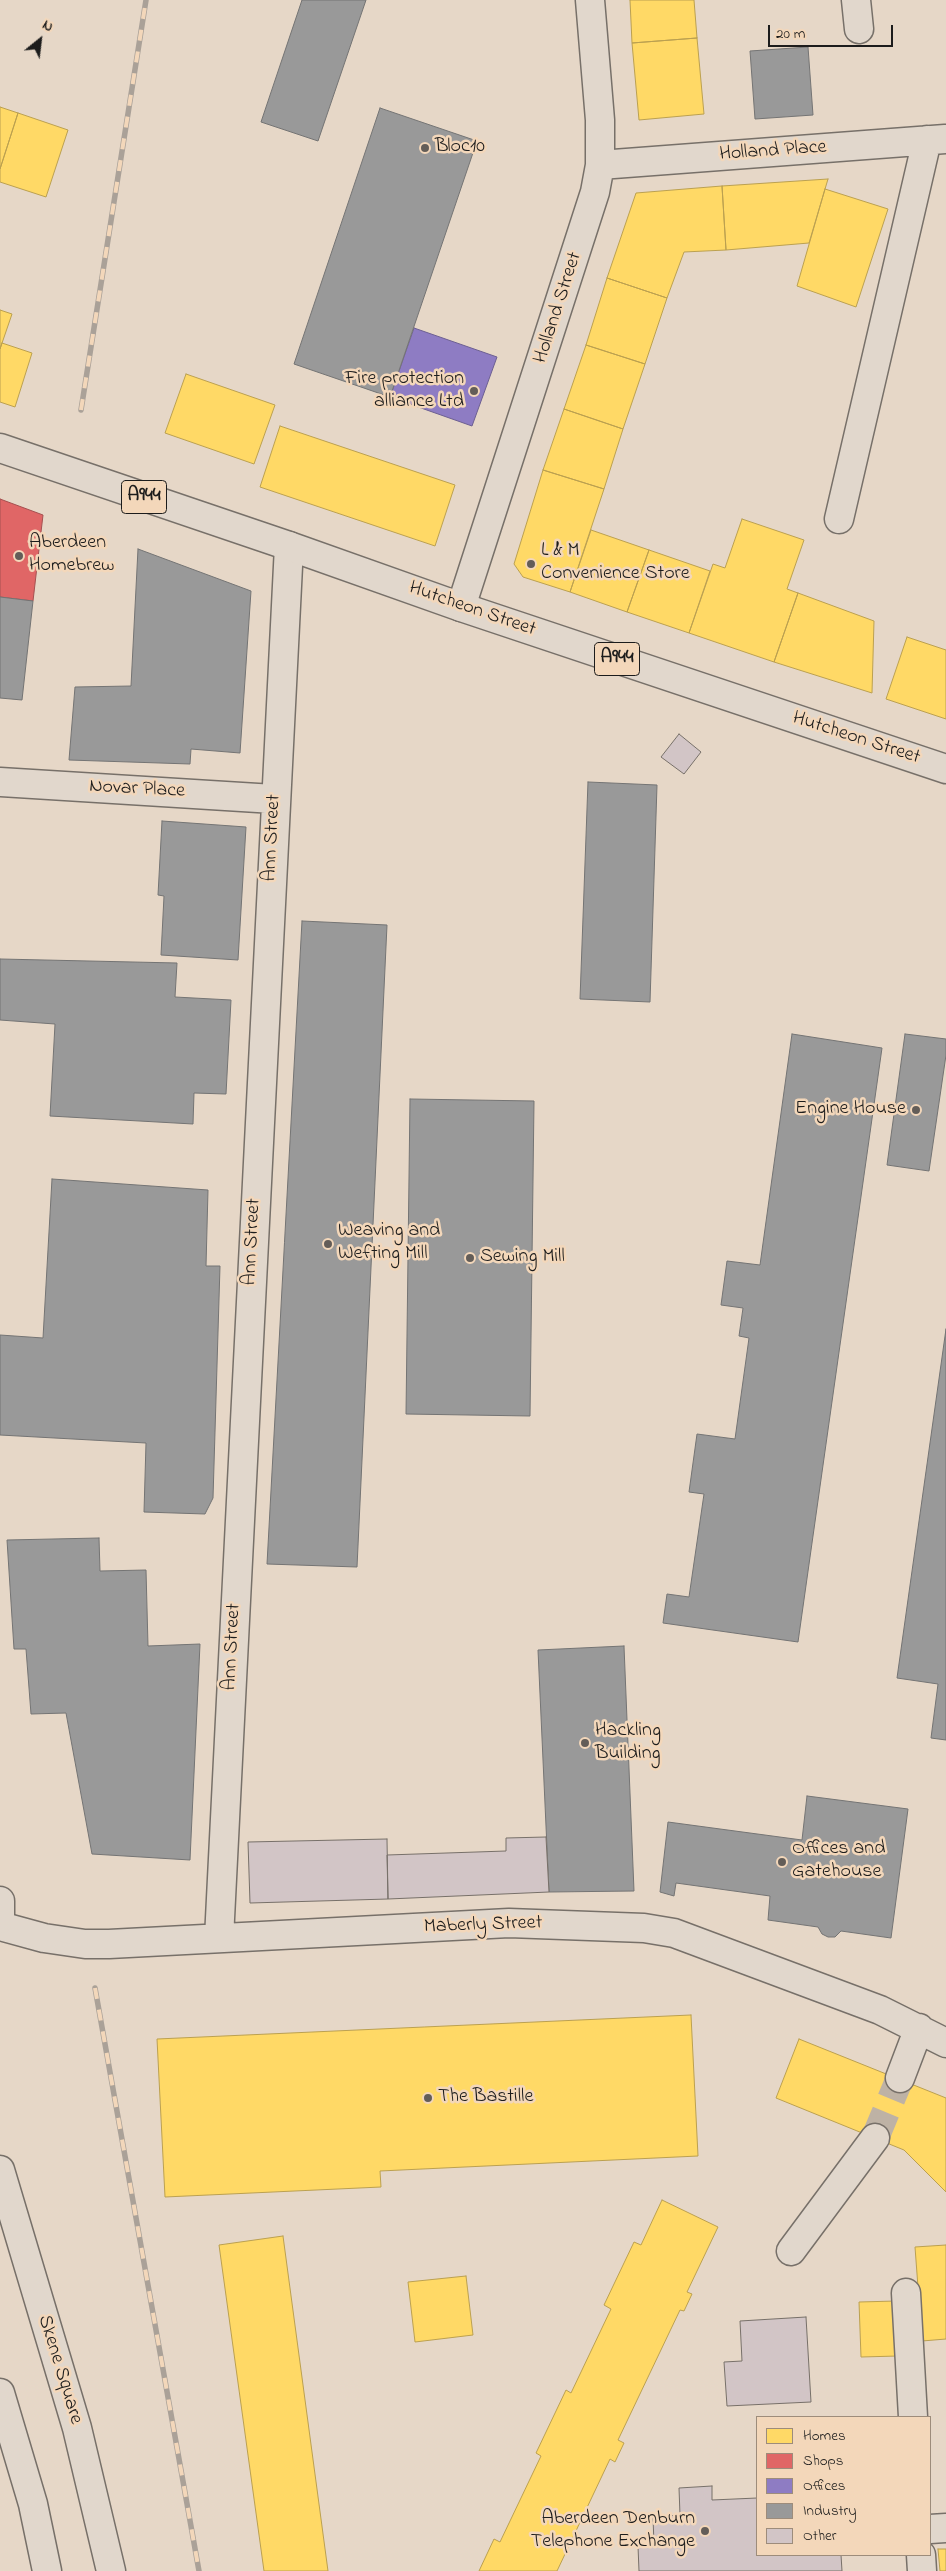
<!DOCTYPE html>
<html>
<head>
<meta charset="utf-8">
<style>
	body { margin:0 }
	#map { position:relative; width:946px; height:2571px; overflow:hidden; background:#e6d7c7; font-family:"Indie Flower",sans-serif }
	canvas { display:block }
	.legend { position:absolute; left:756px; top:2416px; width:175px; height:140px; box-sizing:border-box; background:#f3d7ba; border:1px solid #9d8c7b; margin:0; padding:6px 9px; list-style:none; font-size:15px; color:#1c1c1c }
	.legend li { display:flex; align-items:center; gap:10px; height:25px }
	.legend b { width:25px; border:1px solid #9d8c7b }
	.north { position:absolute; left:15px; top:15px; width:50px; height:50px; -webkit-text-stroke:4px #f3d7ba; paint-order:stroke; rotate:29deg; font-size:14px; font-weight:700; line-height:20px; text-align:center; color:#1c1c1c }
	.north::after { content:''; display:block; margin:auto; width:18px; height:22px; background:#1c1c1c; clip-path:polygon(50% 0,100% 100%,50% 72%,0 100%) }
	.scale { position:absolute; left:768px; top:25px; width:125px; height:22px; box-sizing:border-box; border:2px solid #1c1c1c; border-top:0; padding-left:6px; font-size:15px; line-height:18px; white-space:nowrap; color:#1c1c1c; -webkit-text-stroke:4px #f3d7ba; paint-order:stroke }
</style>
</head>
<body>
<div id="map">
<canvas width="946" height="2571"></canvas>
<ul class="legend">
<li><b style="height:14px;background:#ffd966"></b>Homes</li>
<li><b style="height:14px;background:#e06666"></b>Shops</li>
<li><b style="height:14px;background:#8e7cc3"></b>Offices</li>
<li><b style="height:14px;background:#999"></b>Industry</li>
<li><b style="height:14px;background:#d2c5c6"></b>Other</li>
</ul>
<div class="north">N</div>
<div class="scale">20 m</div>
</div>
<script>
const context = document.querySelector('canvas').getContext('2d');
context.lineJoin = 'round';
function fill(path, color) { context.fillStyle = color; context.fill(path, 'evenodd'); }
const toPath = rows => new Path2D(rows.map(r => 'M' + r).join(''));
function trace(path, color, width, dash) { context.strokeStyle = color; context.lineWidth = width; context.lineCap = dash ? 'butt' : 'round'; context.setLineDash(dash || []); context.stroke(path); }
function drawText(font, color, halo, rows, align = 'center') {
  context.font = font + ' "Indie Flower",sans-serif'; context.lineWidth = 5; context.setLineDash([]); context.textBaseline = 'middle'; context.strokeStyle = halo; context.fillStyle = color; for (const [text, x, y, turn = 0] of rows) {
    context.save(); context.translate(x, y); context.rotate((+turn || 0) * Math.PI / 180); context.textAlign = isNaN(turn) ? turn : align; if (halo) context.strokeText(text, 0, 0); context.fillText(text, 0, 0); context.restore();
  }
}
const homes = toPath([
	[630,0,694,0,697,38,632,43,630,0],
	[697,38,704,114,639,120,632,43,697,38],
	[0,107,18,113,0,169,0,107],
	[18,113,68,130,46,197,0,182,0,169,18,113],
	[828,179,809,243,726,250,722,186,828,179],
	[722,186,726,250,684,252,667,298,607,278,636,193,722,186],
	[825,189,888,209,856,307,797,286,825,189],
	[607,278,667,298,645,364,586,345,607,278],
	[0,310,12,314,0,349,0,310],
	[2,343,32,353,15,407,0,402,0,349,2,343],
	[586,345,645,364,623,429,564,409,586,345],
	[186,374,275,405,254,464,165,433,186,374],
	[564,409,623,429,604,489,543,470,564,409],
	[280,426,455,485,435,546,260,487,280,426],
	[543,470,604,489,570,592,523,577,514,564,543,470],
	[742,519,804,540,787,589,798,593,774,662,689,633,713,564,725,568,742,519],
	[591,530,649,550,627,612,570,592,591,530],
	[649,550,710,571,689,633,627,612,649,550],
	[798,593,874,621,872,693,774,662,798,593],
	[907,637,946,650,946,719,886,699,907,637],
	[691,2015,698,2156,380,2171,381,2187,165,2197,157,2039,691,2015],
	[799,2039,946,2098,946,2192,904,2150,776,2098,799,2039],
	[662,2200,718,2227,687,2292,692,2294,684,2311,680,2310,618,2440,624,2443,615,2462,610,2459,557,2571,479,2571,494,2539,500,2542,541,2456,536,2453,566,2390,571,2393,611,2309,604,2305,634,2242,641,2245,662,2200],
	[283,2236,328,2571,264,2571,219,2245,283,2236],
	[946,2245,946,2339,922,2341,915,2247,946,2245],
	[466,2276,473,2335,415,2342,408,2282,466,2276],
	[896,2301,898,2356,861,2357,859,2302,896,2301],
	[938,2549,946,2549,946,2571,940,2571,938,2549]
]);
const shops = toPath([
	[0,499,43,515,33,601,0,597,0,499]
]);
const offices = toPath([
	[414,328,497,357,472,426,390,397,414,328]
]);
const industry = toPath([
	[302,0,366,0,318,141,261,122,302,0],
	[808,47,813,115,755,119,750,51,808,47],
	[380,108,477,141,390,397,294,364,380,108],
	[138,549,251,591,240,753,191,749,190,764,69,760,75,687,131,686,138,549],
	[0,597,33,601,22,700,0,698,0,597],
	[588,782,657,785,650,1002,580,999,588,782],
	[162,821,246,827,238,960,161,955,164,896,158,895,162,821],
	[302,921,387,925,357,1567,267,1564,302,921],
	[0,959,177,963,175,997,231,1000,226,1094,194,1093,193,1124,50,1116,55,1024,0,1020,0,959],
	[792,1034,882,1048,798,1642,663,1623,667,1594,689,1597,704,1494,689,1492,697,1434,735,1439,749,1338,739,1336,743,1308,721,1305,727,1261,760,1265,792,1034],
	[905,1034,946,1039,946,1055,929,1171,887,1165,905,1034],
	[410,1099,534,1101,530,1416,406,1414,410,1099],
	[52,1179,208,1190,206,1266,220,1266,213,1498,205,1514,144,1512,146,1443,0,1435,0,1335,43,1338,52,1179],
	[946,1329,946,1740,931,1738,938,1684,897,1678,946,1329],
	[99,1538,100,1571,146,1570,148,1646,200,1644,190,1860,92,1854,66,1713,31,1714,26,1649,14,1649,7,1540,99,1538],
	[624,1646,634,1891,549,1892,538,1650,624,1646],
	[807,1796,908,1809,891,1938,841,1931,835,1937,828,1937,822,1934,818,1927,768,1920,770,1896,676,1883,674,1896,660,1892,668,1822,802,1840,807,1796]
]);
const building = toPath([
	[679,734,701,752,684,774,661,757,679,734],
	[546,1837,549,1892,388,1899,387,1855,506,1851,506,1838,546,1837],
	[387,1839,388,1899,250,1903,248,1842,387,1839],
	[806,2317,811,2402,727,2406,724,2362,742,2361,740,2321,806,2317],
	[712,2486,712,2500,757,2498,757,2555,841,2555,842,2571,639,2571,638,2546,654,2545,653,2517,680,2515,679,2488,712,2486]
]);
const minorTunnel = toPath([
	[875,2138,900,2078]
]);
const minor = toPath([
	[856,0,859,29],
	[600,165,945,139],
	[839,519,927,140],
	[461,607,595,192,600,165,600,120,590,0],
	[0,782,274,799],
	[0,1926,44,1938,85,1944,109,1944,509,1923,644,1928,674,1933,880,2010,946,2043],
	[219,1938,289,546],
	[900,2078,919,2028],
	[791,2251,875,2138],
	[906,2293,913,2417],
	[930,2529,946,2528],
	[921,2555,922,2571]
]);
const major = toPath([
	[0,448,289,546,461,607,946,769],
	[0,1901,0,1919],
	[0,2170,77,2428,111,2571],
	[0,2393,33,2504,47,2571]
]);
const rail = toPath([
	[81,410,146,0],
	[95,1988,199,2571]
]);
const markers = [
	[425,148,5,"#635d58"],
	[474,391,5,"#635d58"],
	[19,556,5,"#635d58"],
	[531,564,5,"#635d58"],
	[916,1110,5,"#635d58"],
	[328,1244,5,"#635d58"],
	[470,1258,5,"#635d58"],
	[585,1743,5,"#635d58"],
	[782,1862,5,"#635d58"],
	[428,2098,5,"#635d58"],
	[705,2531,5,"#635d58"]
];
const shields = [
	[144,497,45],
	[617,659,45]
];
const shieldNames = [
	["A944",144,497],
	["A944",617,659]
];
const poiNames = [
	["Bloc10",435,148],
	["Fire protection",464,380,"right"],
	["alliance Ltd",464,403,"right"],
	["Aberdeen",29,544],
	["Homebrew",29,567],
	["L & M",541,552],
	["Convenience Store",541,575],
	["Engine House",906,1110,"right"],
	["Weaving and",338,1232],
	["Wefting Mill",338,1255],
	["Sewing Mill",480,1258],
	["Hackling",595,1732],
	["Building",595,1755],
	["Offices and",792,1850],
	["Gatehouse",792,1873],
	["The Bastille",438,2098],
	["Aberdeen Denburn",695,2520,"right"],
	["Telephone Exchange",695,2543,"right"]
];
const streetNames = [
	["Holland Place",773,152,-4],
	["Holland Street",559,308,-72],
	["Hutcheon Street",472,610,19],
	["Hutcheon Street",856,739,18],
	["Novar Place",137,790,3],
	["Ann Street",273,838,-87],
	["Ann Street",253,1242,-87],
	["Ann Street",233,1647,-87],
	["Maberly Street",483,1926,-2],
	["Skene Square",59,2370,73]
];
fill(homes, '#ffd966');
trace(homes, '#bba050', 1);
fill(shops, '#e06666');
trace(shops, '#a55050', 1);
fill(offices, '#8e7cc3');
trace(offices, '#6c5f91', 1);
fill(industry, '#999');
trace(industry, '#747474', 1);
fill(building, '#d2c5c6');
trace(building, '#777069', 1);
trace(minorTunnel, '#beb2a5', 28, [28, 14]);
trace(minor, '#777069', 31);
trace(major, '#777069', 31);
trace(minor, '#e1d7cc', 28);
trace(major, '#e1d7cc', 28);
trace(rail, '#aaa198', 5.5);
trace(rail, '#f3d7ba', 4, [11]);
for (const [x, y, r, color] of markers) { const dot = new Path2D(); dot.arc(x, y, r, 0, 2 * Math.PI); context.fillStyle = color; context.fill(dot); trace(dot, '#f3d7ba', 2); }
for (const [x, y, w] of shields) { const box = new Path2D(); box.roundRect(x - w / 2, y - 16.5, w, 33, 4); context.fillStyle = '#f3d7ba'; context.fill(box); trace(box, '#1c1c1c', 1); }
drawText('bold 19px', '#1c1c1c', null, shieldNames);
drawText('20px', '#1c1c1c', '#f3d7ba', poiNames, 'left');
drawText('20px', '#1c1c1c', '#f3d7ba', streetNames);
</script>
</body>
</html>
